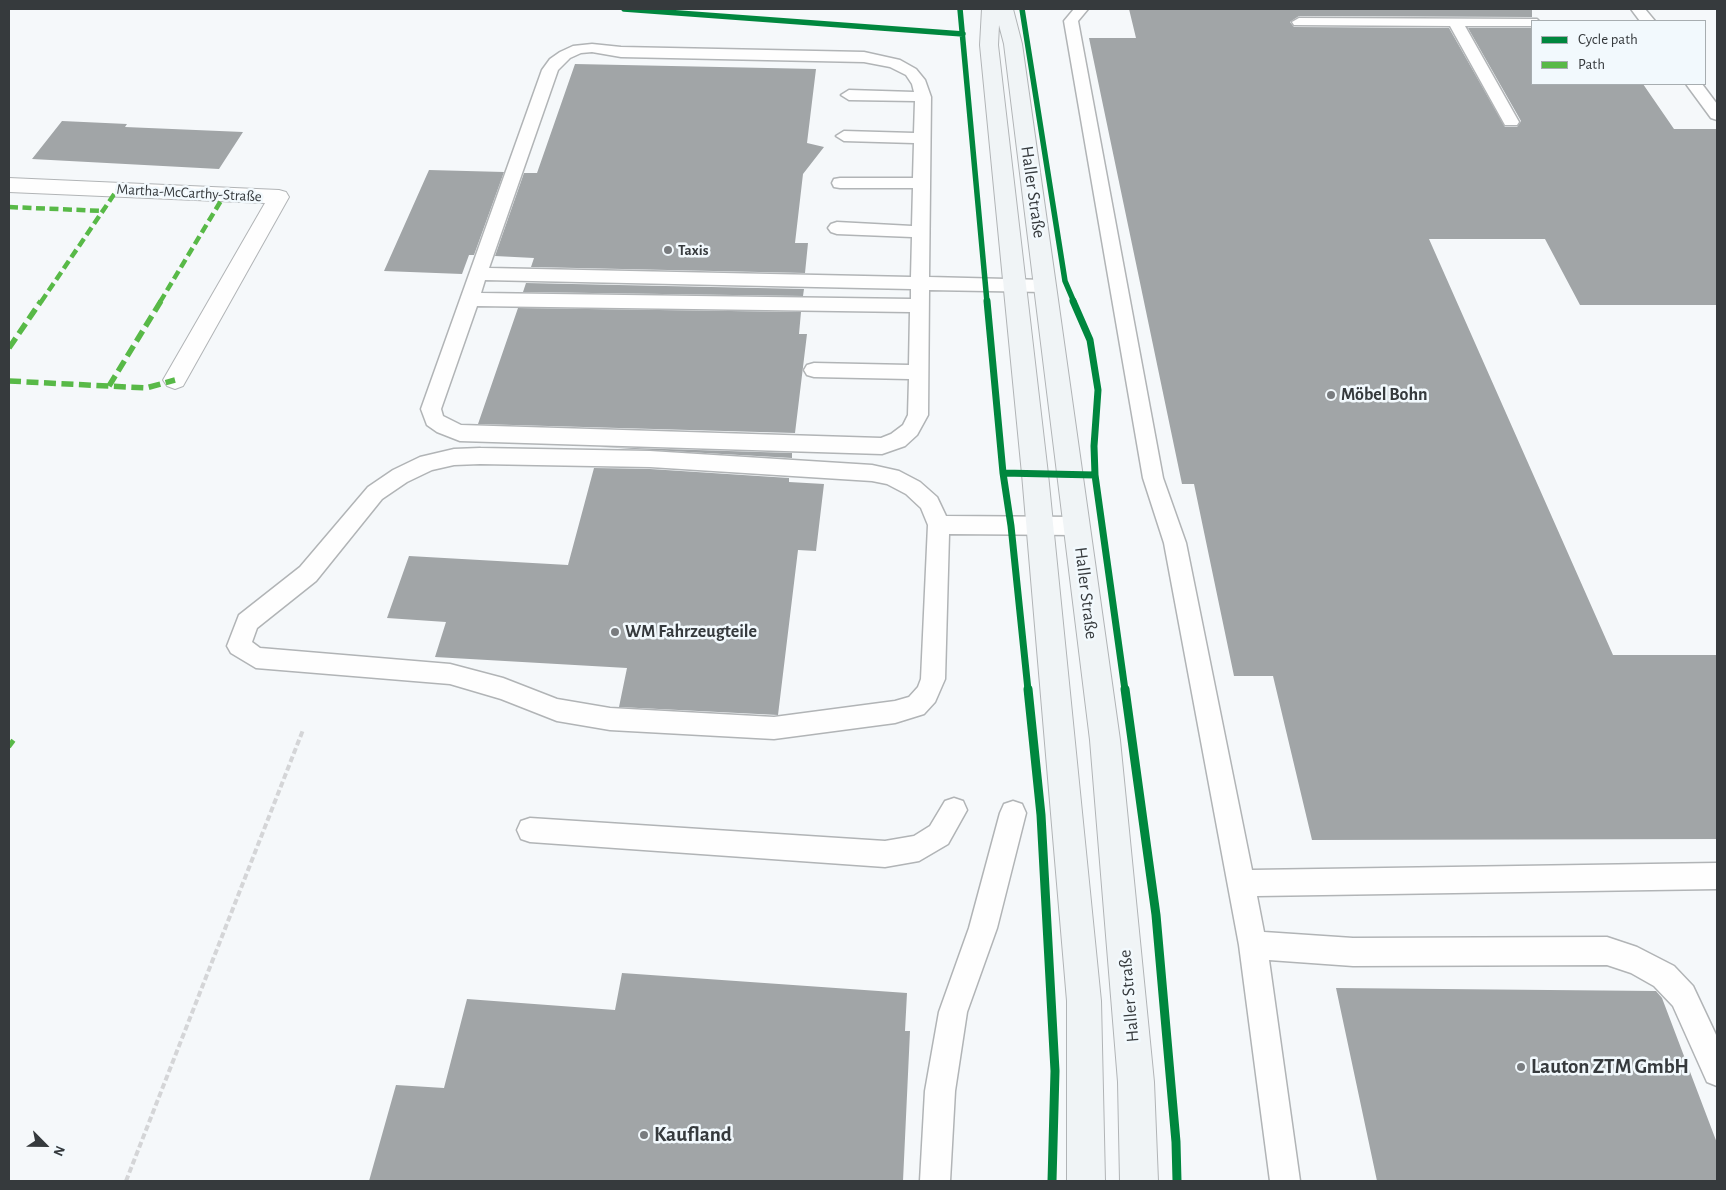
<!DOCTYPE html>
<html>
<head>
<meta charset="utf-8">
<style>
	body { margin:0 }
	#map { position:relative; width:1726px; height:1190px; overflow:hidden; background:#f5f8fa; font-family:"Alegreya Sans",sans-serif }
	canvas { display:block }
	.frame { position:absolute; inset:0; border:10px solid #363a3d; pointer-events:none }
	.legend { position:absolute; left:1531px; top:20px; width:175px; height:65px; box-sizing:border-box; background:#f2f9fd; border:1px solid #a7adb0; margin:0; padding:6px 9px; list-style:none; font-size:15px; color:#363a3d }
	.legend li { display:flex; align-items:center; gap:10px; height:25px }
	.legend b { width:25px; border:1px solid #a7adb0 }
	.north { position:absolute; left:20px; top:1120px; width:50px; height:50px; -webkit-text-stroke:4px #f2f9fd; paint-order:stroke; rotate:113deg; font-size:14px; font-weight:700; line-height:20px; text-align:center; color:#363a3d }
	.north::after { content:''; display:block; margin:auto; width:18px; height:22px; background:#363a3d; clip-path:polygon(50% 0,100% 100%,50% 72%,0 100%) }
</style>
</head>
<body>
<div id="map">
<canvas width="1726" height="1190"></canvas>
<div class="frame"></div>
<ul class="legend">
<li><b style="height:6px;background:#00873e"></b>Cycle path</li>
<li><b style="height:6px;background:#58b947"></b>Path</li>
</ul>
<div class="north">N</div>
</div>
<script>
const context = document.querySelector('canvas').getContext('2d');
context.lineJoin = 'round';
function fill(path, color) { context.fillStyle = color; context.fill(path, 'evenodd'); }
const toPath = rows => new Path2D(rows.map(r => 'M' + r).join(''));
function trace(path, color, width, dash) { context.strokeStyle = color; context.lineWidth = width; context.lineCap = dash ? 'butt' : 'round'; context.setLineDash(dash || []); context.stroke(path); }
function drawText(font, color, halo, rows, align = 'center') {
  context.font = font + ' "Alegreya Sans",sans-serif'; context.lineWidth = 5; context.setLineDash([]); context.textBaseline = 'middle'; context.strokeStyle = halo; context.fillStyle = color; for (const [text, x, y, turn = 0] of rows) {
    context.save(); context.translate(x, y); context.rotate((+turn || 0) * Math.PI / 180); context.textAlign = isNaN(turn) ? turn : align; if (halo) context.strokeText(text, 0, 0); context.fillText(text, 0, 0); context.restore();
  }
}
const building = toPath([
	[1129,9,1532,9,1532,17,1299,16,1290,22,1294,27,1449,28,1505,127,1517,127,1521,121,1468,28,1532,28,1532,84,1643,84,1674,129,1717,129,1717,305,1580,305,1545,239,1429,239,1613,655,1717,655,1717,839,1312,840,1273,676,1234,676,1194,484,1182,484,1089,38,1136,38],
	[575,64,816,69,807,143,824,147,803,174,795,243,808,243,805,273,531,267,534,258,495,256,524,173,537,173],
	[62,121,127,124,125,127,243,132,219,169,32,159],
	[429,170,504,172,474,255,469,255,462,274,384,271],
	[526,283,804,289,803,296,523,292],
	[518,308,801,312,799,334,807,334,795,433,478,424],
	[600,447,792,453,792,458],
	[594,468,650,469,789,478,789,482,824,484,816,551,798,550,778,715,619,707,627,668,435,657,446,622,387,618,409,556,568,565],
	[622,973,907,993,905,1031,910,1031,903,1181,369,1181,396,1085,444,1088,467,999,615,1010],
	[1336,988,1656,991,1662,998,1717,1143,1717,1181,1377,1181]
]);
const path = toPath([
	[126,1181,303,730]
]);
const lane = toPath([
	[1074,9,1088,9,1078,21,1163,478,1186,543,1252,870,1717,863,1717,889,1257,896,1264,932,1353,938,1607,937,1637,947,1674,966,1693,986,1717,1037,1717,1086,1707,1082,1673,1006,1654,986,1631,973,1607,965,1353,966,1269,960,1300,1181,1270,1181,1239,945,1164,543,1143,478,1064,21,1074,9],
	[1631,9,1645,9,1655,21,1640,21,1631,9],
	[1299,18,1537,19,1539,21,1532,21,1532,26,1465,26,1519,122,1517,125,1505,125,1450,26,1294,25,1292,22,1299,18],
	[592,44,621,47,864,52,900,60,916,69,925,80,931,97,929,277,1045,280,1051,282,1054,286,1051,290,1045,292,929,290,928,415,917,435,905,446,882,454,460,441,437,432,427,425,421,409,542,70,550,59,560,52,573,46,592,44],
	[592,52,621,57,864,62,890,67,906,75,912,84,914,92,849,90,841,95,849,100,915,101,914,133,844,131,836,136,844,141,914,143,913,178,840,178,834,179,832,183,834,187,840,188,913,188,912,226,837,222,831,224,828,228,831,232,837,234,912,237,911,277,489,268,558,70,570,58,581,53,592,52],
	[485,280,911,289,911,299,481,293,485,280],
	[477,306,910,312,909,365,814,363,807,365,804,370,807,375,814,377,909,379,908,415,903,425,891,434,881,438,461,425,443,416,441,409,477,306],
	[1686,84,1702,84,1717,104,1717,120,1711,118,1686,84],
	[480,448,650,451,872,465,899,471,920,482,937,497,946,516,1077,517,1085,520,1088,526,1085,532,1077,535,949,534,945,679,935,702,924,714,895,723,774,739,610,730,557,721,501,699,450,684,256,668,231,653,227,646,239,615,300,567,368,487,393,470,420,457,454,449,480,448],
	[480,464,650,467,872,481,887,484,906,494,921,508,928,525,921,679,918,687,909,697,895,701,774,717,610,708,557,699,503,678,450,664,260,648,252,642,257,628,316,581,382,499,407,482,432,470,454,465,480,464],
	[954,798,963,801,967,810,948,844,919,861,885,867,530,842,521,839,517,830,521,821,530,818,885,841,914,836,930,826,945,801,954,798],
	[1013,801,1022,804,1026,813,997,928,967,1012,955,1091,950,1181,920,1181,925,1091,939,1012,969,928,1000,813,1004,804,1013,801]
]);
const street = toPath([
	[9,178,279,190,286,192,289,197,183,386,175,389,167,386,163,380,265,203,9,192,9,178]
]);
const secondary = toPath([
	[982,9,1013,9,1022,44,1120,740,1154,1082,1158,1181,1120,1181,1118,1082,1090,740,1004,44,999,25,998,45,1048,474,1101,1001,1105,1181,1067,1181,1067,1001,1022,474,980,45,982,9]
]);
const quietFar2 = toPath([
	[9,207,103,211],
	[41,302,117,190],
	[160,302,225,194]
]);
const quietFar1 = toPath([
	[9,348,41,301],
	[9,381,146,388,175,380],
	[109,386,161,301]
]);
const quiet = toPath([
	[9,742,13,745]
]);
const cyclewayFar2 = toPath([
	[624,9,963,34],
	[960,9,987,302],
	[1022,9,1065,281,1074,302]
]);
const cyclewayFar1 = toPath([
	[987,301,1003,473,1011,526,1028,690],
	[1073,301,1090,340,1098,390,1094,446,1095,475,1125,690],
	[1003,473,1095,475]
]);
const cycleway = toPath([
	[1028,689,1041,815,1055,1071,1052,1181],
	[1125,689,1156,915,1176,1142,1177,1181]
]);
const markers = [
	[668,250,5,"#797c7f"],
	[1331,395,5,"#797c7f"],
	[615,632,5,"#797c7f"],
	[1521,1067,5,"#797c7f"],
	[644,1135,5,"#797c7f"]
];
const farStreetnames = [
	["Martha-McCarthy-Straße",189,193,3]
];
const farPoinames = [
	["Taxis",678,250]
];
const streetNames = [
	["Haller Straße",1033,192,82],
	["Haller Straße",1086,593,83],
	["Haller Straße",1129,996,-95]
];
const poiNames = [
	["Möbel Bohn",1341,395],
	["WM Fahrzeugteile",625,632]
];
const nearPoinames = [
	["Lauton ZTM GmbH",1531,1067],
	["Kaufland",654,1135]
];
fill(building, '#a1a5a7');
trace(lane, '#b1b4b6', 3);
trace(street, '#b1b4b6', 2);
trace(secondary, '#b1b4b6', 2);
trace(path, '#d4d5d7', 4, [6, 3]);
fill(lane, '#fefefe');
fill(street, '#fefefe');
fill(secondary, '#f0f4f6');
trace(quietFar2, '#58b947', 4.5, [9, 4.5]);
trace(quietFar1, '#58b947', 5.5, [12, 5.5]);
trace(quiet, '#58b947', 8, [15, 8]);
trace(cyclewayFar2, '#00873e', 5.5);
trace(cyclewayFar1, '#00873e', 7);
trace(cycleway, '#00873e', 9);
for (const [x, y, r, color] of markers) { const dot = new Path2D(); dot.arc(x, y, r, 0, 2 * Math.PI); context.fillStyle = color; context.fill(dot); trace(dot, '#f2f9fd', 2); }
drawText('15px', '#363a3d', '#f2f9fd', farStreetnames);
drawText('bold 15px', '#363a3d', '#f2f9fd', farPoinames, 'left');
drawText('18px', '#363a3d', '#f2f9fd', streetNames);
drawText('bold 18px', '#363a3d', '#f2f9fd', poiNames, 'left');
drawText('bold 21px', '#363a3d', '#f2f9fd', nearPoinames, 'left');
</script>
</body>
</html>
